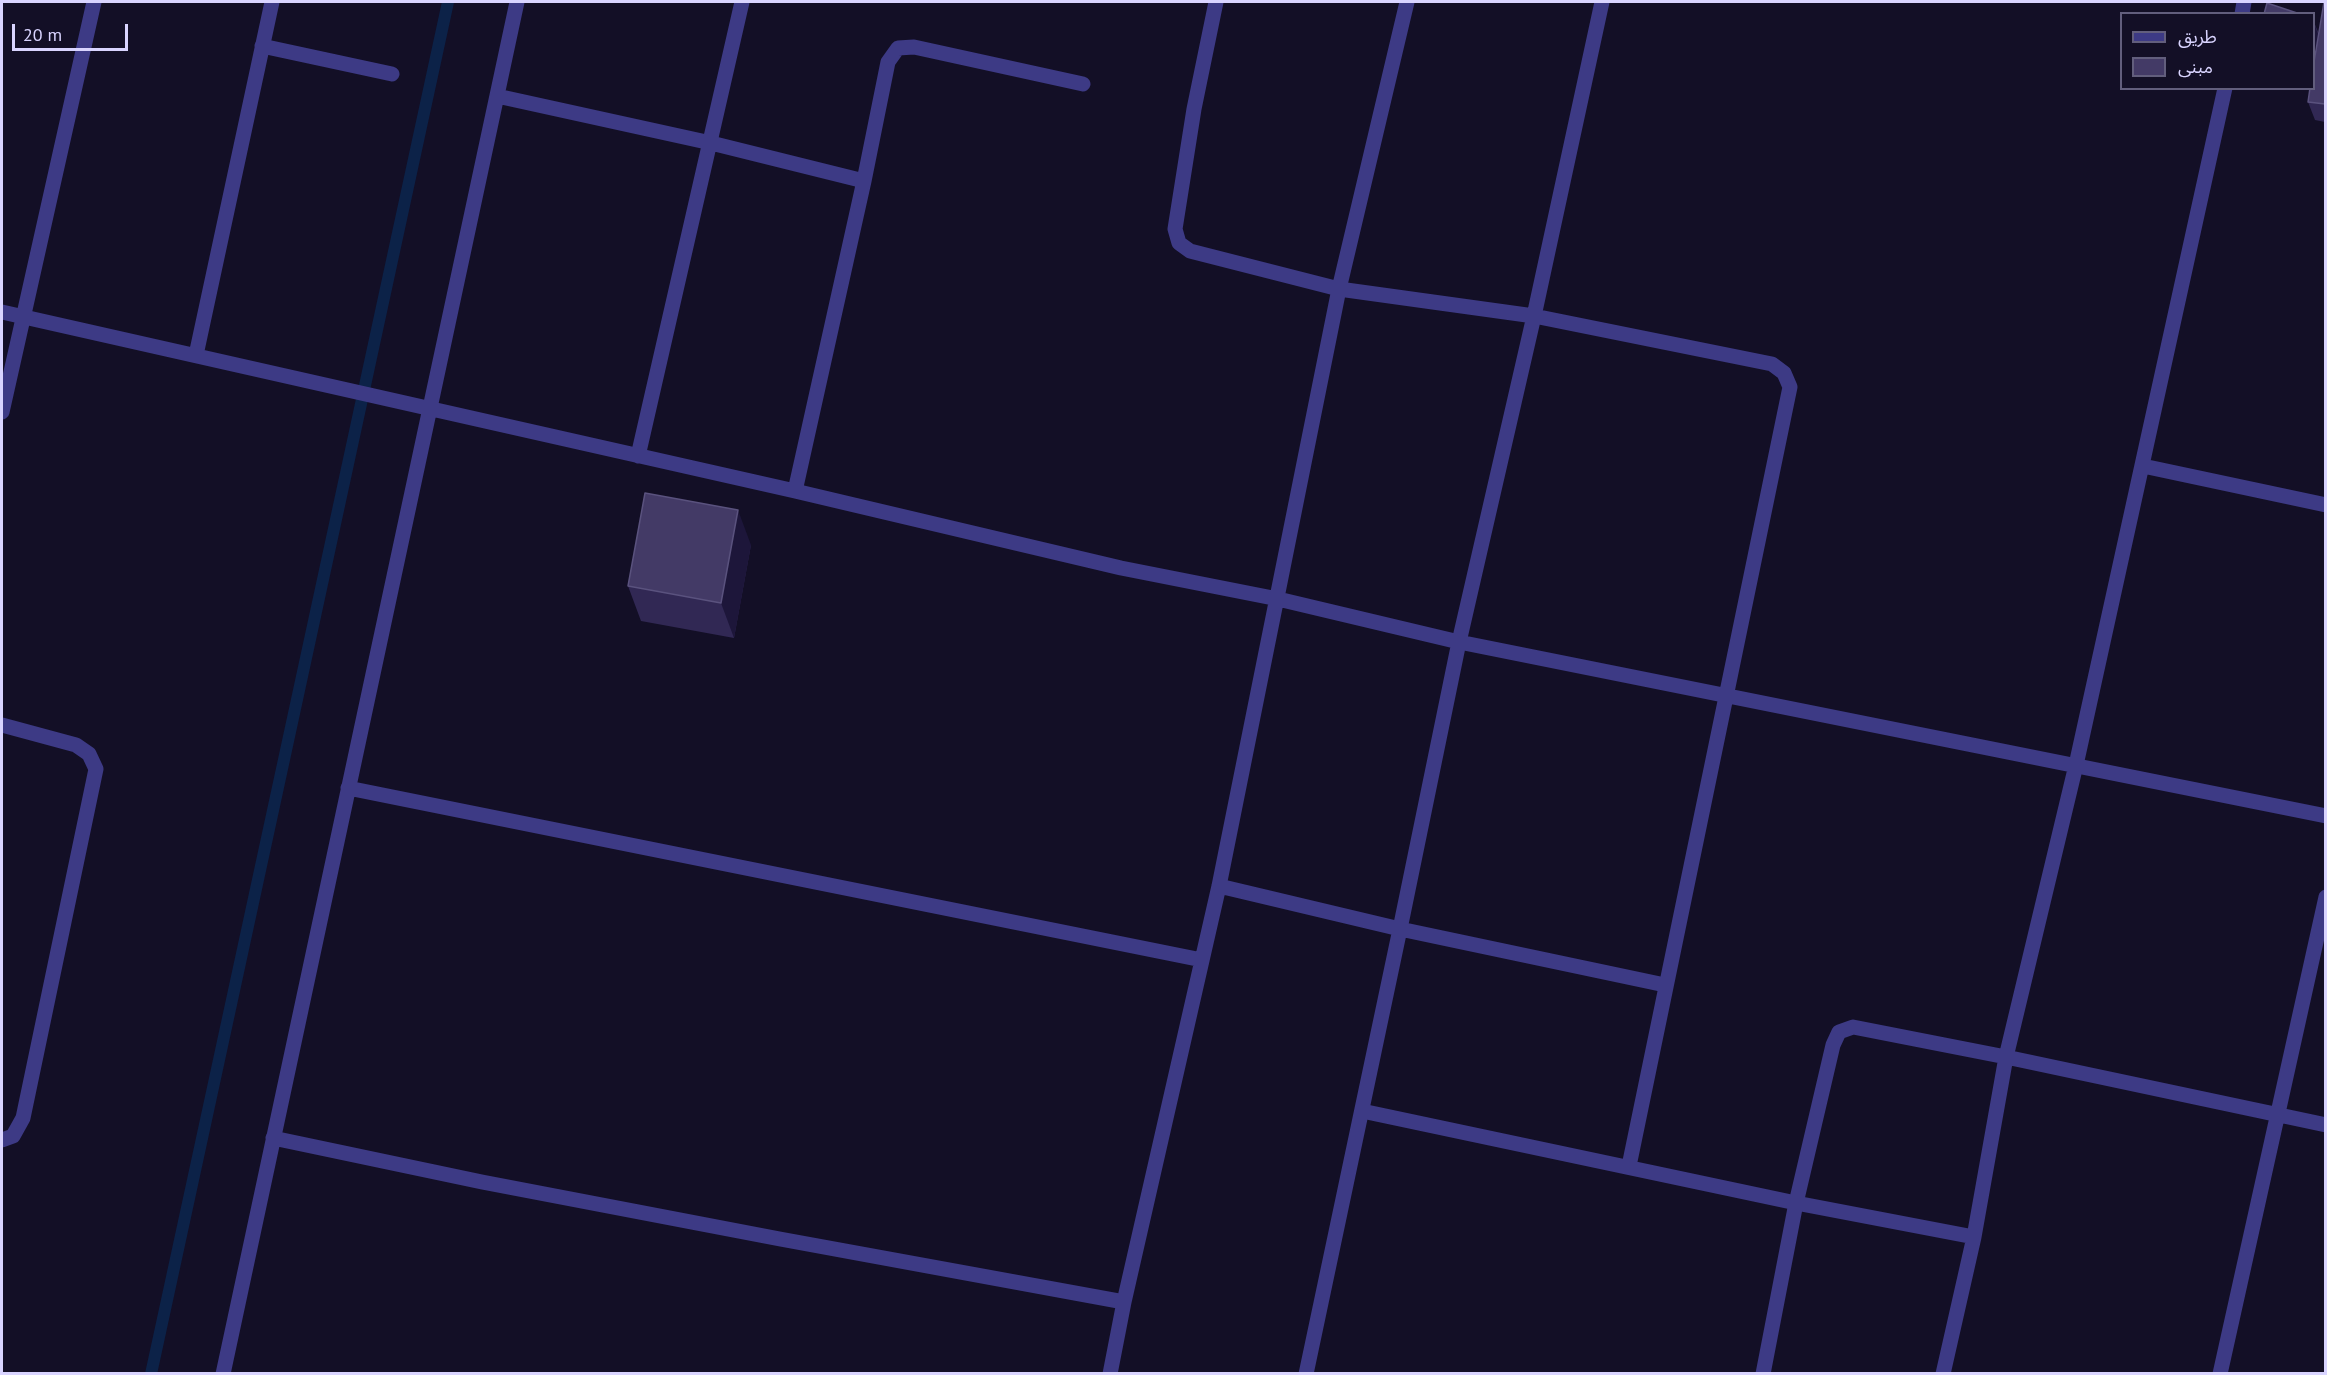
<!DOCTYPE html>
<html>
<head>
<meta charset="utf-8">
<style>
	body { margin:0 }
	#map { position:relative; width:2327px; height:1375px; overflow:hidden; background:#130f26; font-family:"PT Sans","Noto Sans Arabic",sans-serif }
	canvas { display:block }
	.frame { position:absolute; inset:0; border:3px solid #d9d4ff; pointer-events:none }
	.legend { position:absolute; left:2120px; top:12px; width:195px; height:78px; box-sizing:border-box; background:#130f26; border:2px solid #625e7d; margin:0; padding:8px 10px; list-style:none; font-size:18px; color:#d9d4ff }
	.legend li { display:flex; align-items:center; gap:12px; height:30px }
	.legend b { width:30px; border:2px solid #625e7d }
	.scale { position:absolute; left:12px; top:24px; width:116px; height:27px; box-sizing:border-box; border:3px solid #d9d4ff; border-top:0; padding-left:8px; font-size:18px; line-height:21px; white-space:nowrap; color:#d9d4ff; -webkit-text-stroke:4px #130f26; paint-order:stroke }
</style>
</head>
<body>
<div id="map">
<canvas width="2327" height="1375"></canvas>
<div class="frame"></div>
<ul class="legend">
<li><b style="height:8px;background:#3d3a85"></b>طريق</li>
<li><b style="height:16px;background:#433a66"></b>مبنى</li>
</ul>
<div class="scale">20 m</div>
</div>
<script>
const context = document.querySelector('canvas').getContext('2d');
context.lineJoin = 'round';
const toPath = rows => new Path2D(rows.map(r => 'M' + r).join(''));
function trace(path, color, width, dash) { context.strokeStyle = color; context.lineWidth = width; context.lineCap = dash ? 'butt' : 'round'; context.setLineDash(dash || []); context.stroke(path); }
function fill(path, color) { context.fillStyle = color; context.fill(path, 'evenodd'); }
const stream = toPath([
	[151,1374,448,2]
]);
const street = toPath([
	[1216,2,1194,109,1175,229,1179,243,1190,251,1339,289,1534,316,1772,364,1784,373,1790,387,1629,1166],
	[2242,14,2244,2],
	[262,46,392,74],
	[497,96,711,143,864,181],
	[2,312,795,491,1121,568,1278,599,1459,642,2326,816],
	[196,355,272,2],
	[2,412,94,2],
	[638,456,742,2],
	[2143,466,2326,505],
	[795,491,864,181,888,62,898,48,914,47,1083,84],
	[2,725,76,745,89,754,96,769,23,1118,13,1136,2,1140],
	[348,788,1202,960],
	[1219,886,1400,929,1665,985],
	[1362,1111,1796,1203,1974,1237],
	[273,1138,482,1182,780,1239,1124,1302],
	[223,1374,517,2],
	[1110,1374,1124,1302,1219,886,1339,289,1407,2],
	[1306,1374,1400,929,1459,642,1534,316,1602,2],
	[1763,1374,1796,1203,1833,1045,1839,1032,1853,1027,2006,1057,2326,1125],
	[1943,1374,1974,1237,2006,1057,2076,765,2225,88],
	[2220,1374,2326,897]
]);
const wall = toPath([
	[2325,2,2325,122,2315,120,2308,102,2317,44,2313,20,2319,34],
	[751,545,734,638,641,621,628,586]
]);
const shadedWall = toPath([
	[2313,20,2319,37,2313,55],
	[738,510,751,545,734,638,721,603]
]);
const building = toPath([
	[2324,2,2325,2,2325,104,2308,102,2310,88,2313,88,2313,68,2324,2],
	[2267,3,2300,14,2264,14,2267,3],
	[645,493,738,510,721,603,628,586,645,493]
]);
trace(stream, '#0c2248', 12);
trace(street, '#3d3a85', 15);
fill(wall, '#312854');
fill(shadedWall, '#1d163a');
fill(building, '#433a66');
trace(building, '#5a527e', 1.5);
</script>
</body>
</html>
